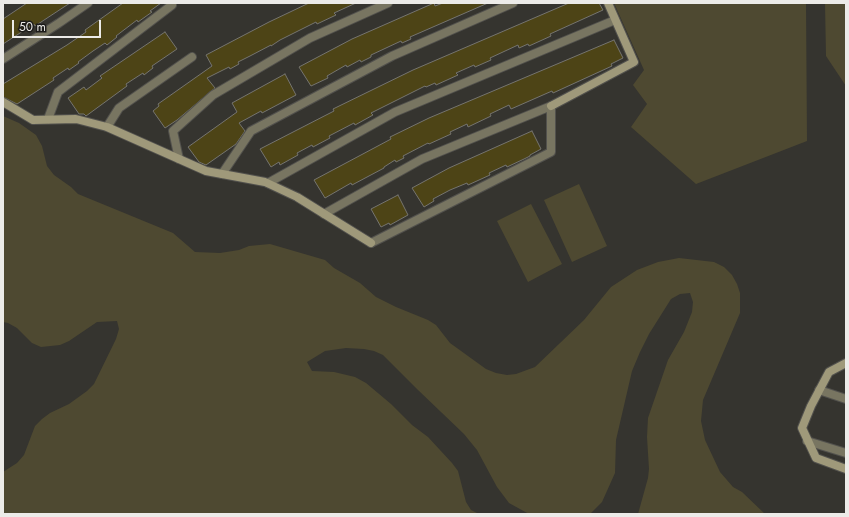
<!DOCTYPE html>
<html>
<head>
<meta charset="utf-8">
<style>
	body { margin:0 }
	#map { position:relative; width:849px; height:517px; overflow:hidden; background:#35342f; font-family:Jost,sans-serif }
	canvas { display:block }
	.frame { position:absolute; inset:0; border:4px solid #ecebe8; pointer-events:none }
	.scale { position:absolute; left:12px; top:20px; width:89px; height:18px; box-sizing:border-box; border:2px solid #ecebe8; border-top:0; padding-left:5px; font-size:12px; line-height:14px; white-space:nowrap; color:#ecebe8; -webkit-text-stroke:3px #1c1b19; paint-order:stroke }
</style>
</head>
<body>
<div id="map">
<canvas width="849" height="517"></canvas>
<div class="frame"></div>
<div class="scale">50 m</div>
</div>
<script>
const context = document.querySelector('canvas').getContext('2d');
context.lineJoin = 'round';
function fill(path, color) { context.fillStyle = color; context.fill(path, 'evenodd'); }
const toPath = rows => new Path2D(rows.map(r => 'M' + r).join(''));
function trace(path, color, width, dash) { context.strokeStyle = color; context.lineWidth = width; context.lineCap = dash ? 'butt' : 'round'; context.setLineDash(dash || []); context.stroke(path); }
const green = toPath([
	[614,3,806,3,807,141,696,184,631,127,647,104,633,85,644,70],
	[825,3,846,3,846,86,826,56],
	[3,116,19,123,36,135,42,146,47,166,54,175,71,187,78,194,173,233,195,252,220,253,239,250,249,246,270,244,325,260,334,268,360,283,376,297,396,307,428,320,436,325,450,343,486,369,496,373,507,375,516,374,535,367,584,320,611,287,637,270,658,262,679,258,714,262,724,267,732,275,737,284,740,293,740,313,703,400,701,421,705,440,720,472,733,487,742,492,765,514,638,514,648,478,649,469,647,437,648,418,668,360,684,332,692,312,693,302,690,293,680,294,671,299,649,334,640,352,632,371,616,440,615,473,602,502,590,514,529,514,509,503,497,487,477,450,464,434,418,390,383,355,374,351,364,349,346,348,325,351,307,362,312,371,334,372,355,377,366,383,391,404,412,425,428,437,452,463,458,471,466,502,471,510,479,514,3,514,3,472,17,463,24,455,35,426,42,419,50,413,69,404,87,391,94,384,116,339,119,329,117,321,97,322,69,341,60,345,41,347,32,343,17,328,8,323,3,322],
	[579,184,607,246,572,262,544,200],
	[531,204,562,264,528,282,497,221]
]);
const building = toPath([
	[27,3,70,3,35,26,34,24,3,44,3,19,27,3],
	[123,3,161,3,150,11,152,12,138,22,137,20,116,36,117,37,107,45,105,43,93,51,78,62,79,63,69,70,68,68,53,78,54,80,17,104,3,97,3,84,67,45,86,32,85,30,123,3],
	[309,3,356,3,334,13,336,15,317,24,316,22,280,40,271,46,271,45,250,56,238,62,239,64,230,69,229,67,207,78,215,88,177,120,165,128,153,111,159,106,158,104,212,66,206,55,269,22,309,3],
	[434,3,435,6,443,3,488,3,410,37,411,39,402,43,401,41,371,55,371,57,361,62,360,60,347,67,346,65,327,76,328,78,311,86,299,67,352,39,434,3],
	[569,3,599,3,603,10,550,34,551,36,529,46,528,44,519,48,518,45,490,58,491,60,475,67,474,65,456,73,458,75,436,85,435,83,426,87,425,86,371,113,373,115,355,125,354,123,329,136,330,138,313,147,312,145,297,153,298,155,280,165,279,162,271,167,260,149,334,111,333,109,413,70,569,3],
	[165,32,177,49,152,66,153,68,144,75,143,73,126,84,127,86,86,116,84,114,79,114,68,98,84,87,86,90,102,78,100,76,165,32],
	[614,40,623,58,611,64,612,66,553,93,552,91,511,109,509,105,490,114,491,116,468,127,467,124,450,132,451,134,429,144,428,143,403,156,404,158,396,162,395,160,384,167,384,168,352,185,351,183,325,198,314,180,391,139,390,137,429,118,614,40],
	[285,74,296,95,262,113,261,111,239,123,245,131,236,144,206,165,199,162,188,147,237,112,232,103,285,74],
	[532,131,541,149,530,155,530,156,524,159,507,167,506,165,489,173,490,175,468,185,467,183,450,190,433,199,434,201,424,207,412,188,449,168,532,131],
	[398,195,408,215,390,225,389,223,381,227,371,209,398,195]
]);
const street = toPath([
	[3,59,59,23,88,3],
	[48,119,58,92,172,5,171,3],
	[107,127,119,108,192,57],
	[179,159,173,131,213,95,310,38,388,3],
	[222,174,251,131,392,56,513,3],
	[268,183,395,112,615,20],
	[324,214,422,159,551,106,551,152,371,243],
	[819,390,846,399],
	[807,441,846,453]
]);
const secondary = toPath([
	[3,102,33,120,76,119,107,127,206,171,265,182,297,197,371,243],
	[551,106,634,62,608,3],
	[846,363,829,372,811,406,802,428,816,458,846,469]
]);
fill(green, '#4e4931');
fill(building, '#4d4416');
trace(building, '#75746f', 1);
trace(street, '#52514d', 10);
trace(secondary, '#52514d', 10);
trace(street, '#787561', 8);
trace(secondary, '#9f997a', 8);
</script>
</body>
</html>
